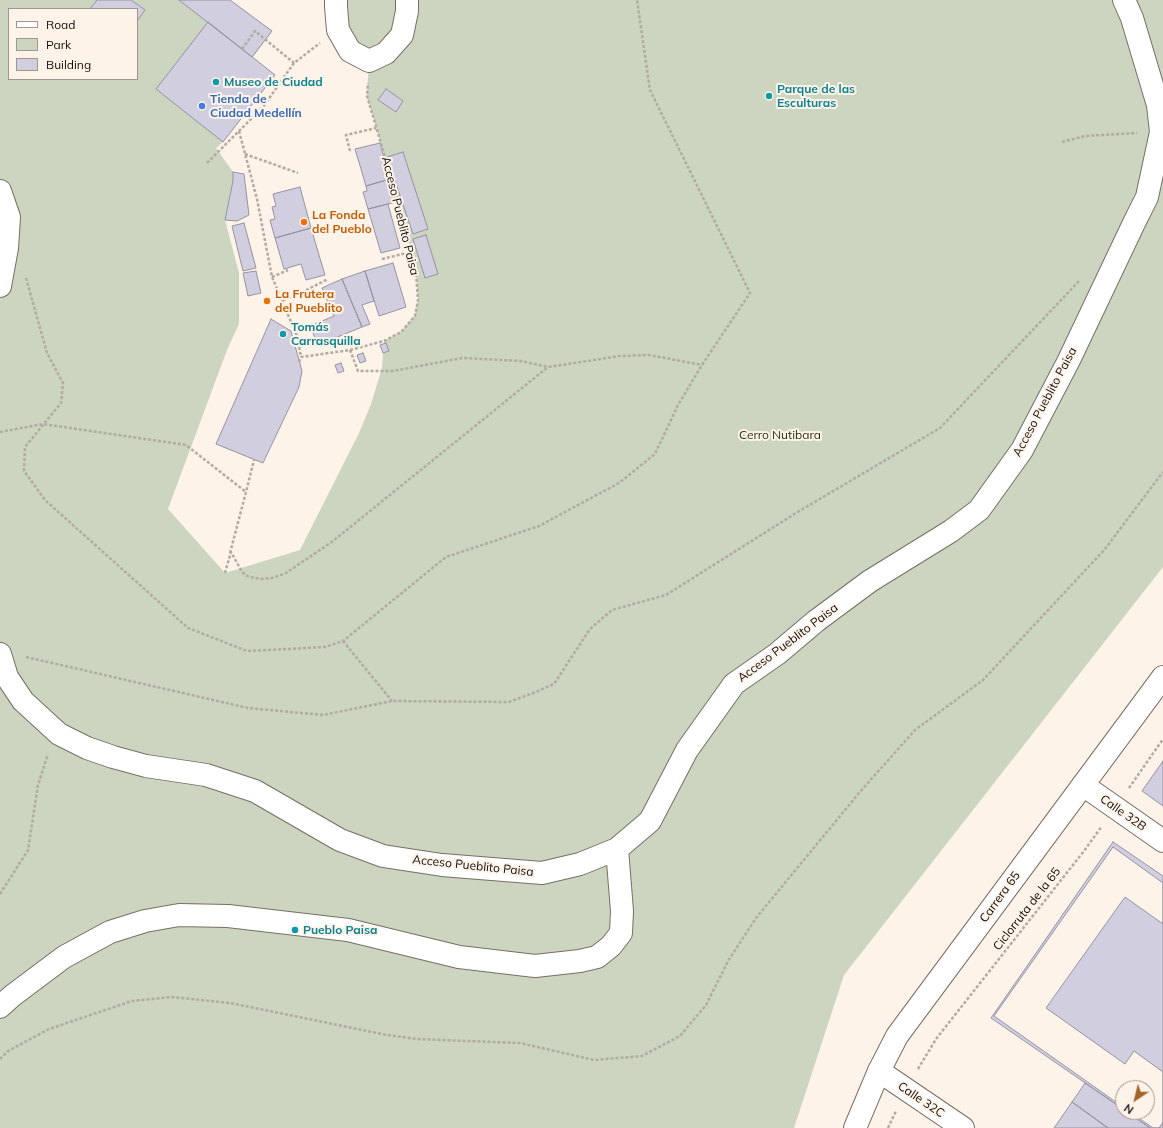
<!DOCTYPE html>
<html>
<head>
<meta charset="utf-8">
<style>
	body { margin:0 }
	#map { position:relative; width:1163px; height:1128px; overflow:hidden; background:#fef3e9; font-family:Mulish,sans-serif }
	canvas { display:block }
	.legend { position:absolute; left:8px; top:8px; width:130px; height:72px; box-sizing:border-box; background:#fef3e9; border:1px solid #9f978f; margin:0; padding:5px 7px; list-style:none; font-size:12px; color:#110d09 }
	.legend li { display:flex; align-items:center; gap:8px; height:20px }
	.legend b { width:20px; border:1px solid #9f978f }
	.north { position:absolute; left:1115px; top:1080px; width:40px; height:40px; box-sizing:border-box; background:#fef3e9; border:1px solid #9f978f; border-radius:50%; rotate:215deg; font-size:11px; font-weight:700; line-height:16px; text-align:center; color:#110d09 }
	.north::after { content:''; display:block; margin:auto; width:14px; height:18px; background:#a5642e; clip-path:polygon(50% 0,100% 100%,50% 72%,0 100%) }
</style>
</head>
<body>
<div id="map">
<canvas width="1163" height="1128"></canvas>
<ul class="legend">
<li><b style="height:5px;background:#fff"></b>Road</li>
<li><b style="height:11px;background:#cbd5c0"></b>Park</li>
<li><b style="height:11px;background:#d1cfdf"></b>Building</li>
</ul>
<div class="north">N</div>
</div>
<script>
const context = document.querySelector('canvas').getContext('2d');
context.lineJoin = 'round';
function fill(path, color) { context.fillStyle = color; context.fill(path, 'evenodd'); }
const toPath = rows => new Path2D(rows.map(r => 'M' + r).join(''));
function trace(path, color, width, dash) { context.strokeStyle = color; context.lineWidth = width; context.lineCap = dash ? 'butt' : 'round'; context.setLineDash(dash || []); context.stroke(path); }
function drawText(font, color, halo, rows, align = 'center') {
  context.font = font + ' Mulish,sans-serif'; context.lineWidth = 4; context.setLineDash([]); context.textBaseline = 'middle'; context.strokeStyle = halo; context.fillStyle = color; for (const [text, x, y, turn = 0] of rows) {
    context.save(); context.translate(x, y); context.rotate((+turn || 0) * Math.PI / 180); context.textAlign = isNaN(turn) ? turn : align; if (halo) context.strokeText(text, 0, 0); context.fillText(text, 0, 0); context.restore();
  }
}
const green = toPath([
	[0,0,230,0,272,31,253,57,275,75,223,142,216,148,233,172,233,181,225,220,239,273,239,324,227,350,168,509,225,573,300,550,359,433,371,404,382,368,384,341,401,332,415,315,418,300,416,272,398,201,367,96,369,61,350,51,336,0,1163,0,1163,567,844,975,794,1128,0,1128],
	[9,9,137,9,137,79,9,79]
]);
const building = toPath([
	[97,0,131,0,145,10,137,21,137,9,90,9,97,0],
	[179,0,230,0,272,31,252,57,179,0],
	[208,22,275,75,223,142,156,89,208,22],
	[386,89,403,101,396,112,378,100,386,89],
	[380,143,390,179,366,186,355,149,380,143],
	[403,152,428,229,413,234,387,157,403,152],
	[233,172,244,174,249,215,237,221,225,220,233,181,233,172],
	[390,179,396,202,368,209,363,192,367,191,366,186,390,179],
	[300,187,311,228,275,238,270,220,275,219,272,207,276,206,273,194,300,187],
	[388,204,400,248,381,253,368,209,388,204],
	[244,223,256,268,243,271,232,226,244,223],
	[311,228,325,275,306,280,301,264,284,269,275,238,311,228],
	[426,235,438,274,425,278,413,239,426,235],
	[393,263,406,307,379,316,365,271,393,263],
	[256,271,261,293,248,296,243,273,256,271],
	[365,271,374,301,362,305,370,324,362,327,342,279,365,271],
	[342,279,362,327,318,345,310,326,334,316,322,288,342,279],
	[271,319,291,331,302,371,299,387,263,463,216,444,271,319],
	[386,343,389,351,383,353,380,345,386,343],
	[363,353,366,361,360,363,357,355,363,353],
	[341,363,344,371,338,373,335,365,341,363],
	[1163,761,1163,806,1142,791,1163,761],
	[1113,842,1163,876,1163,1128,1150,1128,1127,1112,1147,1112,1147,1088,1123,1088,1123,1109,991,1018,1113,842],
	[1113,847,1163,883,1163,924,1125,897,1046,1008,1125,1064,1134,1051,1163,1072,1163,1122,1159,1128,1153,1128,1130,1112,1147,1112,1147,1088,1123,1088,1123,1107,994,1016,1113,847],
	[1085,1083,1123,1109,1123,1112,1127,1112,1150,1128,1108,1128,1072,1102,1085,1083],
	[1072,1102,1108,1128,1054,1128,1072,1102]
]);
const path = toPath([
	[242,49,255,31,294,63],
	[239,131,257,199,272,277,297,336,301,357],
	[1062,142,1085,136,1137,133],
	[350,151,346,135,376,128],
	[245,154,298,173],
	[207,163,263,107,294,63,320,43],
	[382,259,411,252],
	[272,277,288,270],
	[26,278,47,353,63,383,61,403,25,447,24,471,45,500,188,628,247,651,325,647,343,641,446,557,539,526,619,483,655,454,678,405,702,365,750,293,650,90,637,0],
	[283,300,297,295,328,279],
	[350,350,358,371,393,371,462,358,521,361,548,367,620,356,649,355,702,365],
	[299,362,301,357,350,350,384,341,401,332,415,316,418,300,416,272,398,201,367,96,368,83],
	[0,432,43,424,186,445,246,492],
	[230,553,246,492,254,460],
	[225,573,231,552,241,570,245,575,250,577,261,579,272,578,286,573,333,541,548,367],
	[343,641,392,701],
	[26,657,248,708,323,715,392,701,509,702,536,692,554,684,590,629,612,610,666,595,796,513,940,428,1079,281],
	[1129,788,1163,739],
	[0,894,28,850,38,785,48,754],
	[0,1059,8,1051,49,1029,132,1001,171,997,230,1003,387,1035,417,1039,520,1043,594,1060,642,1056,680,1036,706,1005,728,961,756,918,859,793,915,730,983,680,1105,549,1163,472],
	[918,1069,936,1039,1084,851,1102,826],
	[888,1128,896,1111]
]);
const minor = toPath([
	[336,0,336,7,338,30,350,51,369,61,386,53,402,35,407,11,407,0],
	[0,191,9,217,7,248,0,286],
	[0,654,7,677,23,701,59,734,87,748,113,757,146,766,206,775,255,791,340,840,383,856,442,865,542,873,580,864,617,849,650,821,687,750,734,684,777,654,816,621,870,581,951,531,979,510,1022,450,1069,360,1134,223,1147,197,1161,132,1158,105,1132,18,1124,0],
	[1083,785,1163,841],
	[0,1007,12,996,64,957,110,932,145,921,179,915,228,916,348,930,459,957,535,966,580,961,597,957,611,946,621,933,622,911,617,849],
	[879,1071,963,1128]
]);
const major = toPath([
	[855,1128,879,1071,897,1036,1163,677]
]);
const markers = [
	[216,82,4,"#0f9aa8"],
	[769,96,4,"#0f9aa8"],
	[202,106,4,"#3f7fe0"],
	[304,222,4,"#e8710a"],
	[267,301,4,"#e8710a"],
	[283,334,4,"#0f9aa8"],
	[295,930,4,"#0f9aa8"]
];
const cultureNames = [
	["Museo de Ciudad",224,82],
	["Parque de las",777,89],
	["Esculturas",777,103],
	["Tomás",291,327],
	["Carrasquilla",291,341],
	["Pueblo Paisa",303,930]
];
const shopNames = [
	["Tienda de",210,99],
	["Ciudad Medellín",210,113]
];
const foodNames = [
	["La Fonda",312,215],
	["del Pueblo",312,229],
	["La Frutera",275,294],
	["del Pueblito",275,308]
];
const streetNames = [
	["Acceso Pueblito Paisa",400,216,76],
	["Acceso Pueblito Paisa",1045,402,-62],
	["Acceso Pueblito Paisa",788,643,-37],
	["Calle 32B",1123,813,35],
	["Acceso Pueblito Paisa",473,866,6],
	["Carrera 65",1000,897,-54],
	["Ciclorruta de la 65",1027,909,-52],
	["Calle 32C",921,1100,34]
];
const parkNames = [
	["Cerro Nutibara",780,435]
];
fill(green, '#cbd5c0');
fill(building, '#d1cfdf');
trace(building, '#9593a2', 1);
trace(minor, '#7a6e64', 24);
trace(major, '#7a6e64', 24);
trace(path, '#b3aaa2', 2.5, [3, 2]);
trace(minor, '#fff', 22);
trace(major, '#fff', 22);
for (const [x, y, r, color] of markers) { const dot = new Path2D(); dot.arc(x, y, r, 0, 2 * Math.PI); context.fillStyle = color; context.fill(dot); trace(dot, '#fef3e9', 1.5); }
drawText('bold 12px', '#0d838f', '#fef3e9', cultureNames, 'left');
drawText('bold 12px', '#366cbe', '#fef3e9', shopNames, 'left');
drawText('bold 12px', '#c56008', '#fef3e9', foodNames, 'left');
drawText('12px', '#110d09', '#fef3e9', streetNames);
drawText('12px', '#1f3100', '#fef3e9', parkNames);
</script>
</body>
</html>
